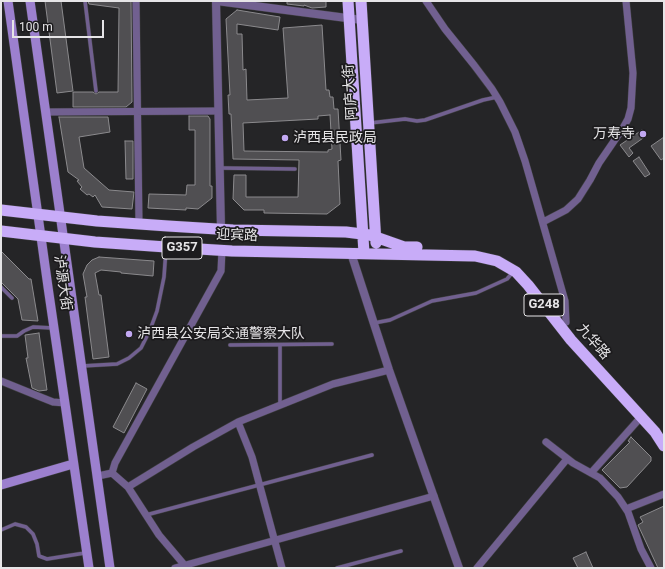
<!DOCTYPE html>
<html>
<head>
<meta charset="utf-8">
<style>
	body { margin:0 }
	#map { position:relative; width:665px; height:569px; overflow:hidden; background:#252527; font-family:Roboto,sans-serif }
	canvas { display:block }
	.frame { position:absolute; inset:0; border:2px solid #e6e5e7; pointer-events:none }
	.scale { position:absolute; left:12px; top:20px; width:92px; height:18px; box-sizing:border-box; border:2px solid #e6e5e7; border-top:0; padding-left:5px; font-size:12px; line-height:14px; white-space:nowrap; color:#e6e5e7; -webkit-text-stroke:3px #1c1b1d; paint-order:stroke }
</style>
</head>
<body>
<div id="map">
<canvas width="665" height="569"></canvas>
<div class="frame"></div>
<div class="scale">100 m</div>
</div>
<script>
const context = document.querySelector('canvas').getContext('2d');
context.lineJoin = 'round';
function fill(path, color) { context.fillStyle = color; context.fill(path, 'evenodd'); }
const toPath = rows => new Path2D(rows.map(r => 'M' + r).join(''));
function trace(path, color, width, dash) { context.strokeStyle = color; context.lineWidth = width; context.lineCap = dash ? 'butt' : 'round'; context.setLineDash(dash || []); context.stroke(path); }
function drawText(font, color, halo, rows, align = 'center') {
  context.font = font + ' Roboto,"Noto Sans SC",sans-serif'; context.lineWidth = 3.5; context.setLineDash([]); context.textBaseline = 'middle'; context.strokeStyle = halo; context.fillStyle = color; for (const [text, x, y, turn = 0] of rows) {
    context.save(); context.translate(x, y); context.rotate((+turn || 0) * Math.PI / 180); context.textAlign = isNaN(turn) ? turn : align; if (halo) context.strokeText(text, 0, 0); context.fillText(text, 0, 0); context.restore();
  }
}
const building = toPath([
	[45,1,61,1,73,91,57,93,45,1],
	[88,1,131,1,132,102,126,107,73,107,73,92,93,92,96,94,99,92,118,92,119,8,89,4,88,1],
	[287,1,326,1,326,7,312,8,304,5,304,6,287,4,287,1],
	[237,10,280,17,278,30,237,24,237,34,242,34,243,70,246,69,247,100,288,98,283,28,322,25,326,90,329,90,330,97,333,97,334,109,338,109,341,160,338,161,340,204,327,214,264,213,264,210,244,210,233,199,234,175,246,175,246,197,298,197,299,160,233,159,231,114,229,114,228,95,230,95,226,19,237,10],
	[330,115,332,149,328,150,328,152,244,151,243,123,318,119,318,116,330,115],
	[189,116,208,116,210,119,210,186,212,186,212,198,198,209,186,208,186,210,148,208,149,194,186,195,187,185,195,185,195,130,189,130,189,116],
	[59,117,108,117,110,132,79,137,84,168,109,190,134,192,132,209,102,207,95,195,93,197,89,194,87,195,80,189,82,187,77,181,79,180,68,172,59,117],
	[642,130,646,136,629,148,633,153,629,157,620,145,642,130],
	[664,137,664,158,661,160,651,146,664,137],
	[125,141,133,141,133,179,126,179,125,141],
	[639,157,650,174,645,177,633,161,639,157],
	[1,251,29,279,31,279,38,321,22,320,18,299,1,282,1,251],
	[99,257,154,261,153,276,121,273,121,272,101,270,95,273,99,295,101,295,109,357,93,359,85,297,87,297,83,274,87,265,92,260,99,257],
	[39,333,47,390,39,391,32,388,26,358,28,358,25,335,39,333],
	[136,383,147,389,124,433,113,427,136,383],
	[631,437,651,457,651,461,627,487,620,488,602,470,630,442,628,441,631,437],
	[664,506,664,568,658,568,638,525,643,522,640,517,664,506],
	[586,552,593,568,578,568,573,558,586,552]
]);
const service = toPath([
	[85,1,96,91],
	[370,123,405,119,417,121,425,120,483,100,497,97],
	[221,168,295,169],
	[1,287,12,298],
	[374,323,390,320,432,301,476,293,507,279,513,272],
	[1,336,17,336,24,331,33,327,53,328],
	[230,345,332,344],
	[280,345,280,405],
	[82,366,117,364,129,358,141,348,150,330,157,311,164,277,166,249],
	[146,515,372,455],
	[1,530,15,524,26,527,33,534,37,544,39,556,47,559,85,553],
	[337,568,401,551]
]);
const minor = toPath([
	[136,1,139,224],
	[426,1,445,29,474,65,492,89,500,102,515,132,525,161,565,301,566,322],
	[46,112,218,111],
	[543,222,566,210,578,199,590,180,599,163,623,128,628,119,631,108,633,73,626,1],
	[1,381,38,396,53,402,65,403],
	[238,422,252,457,282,568],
	[546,442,573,463,600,478,618,497,628,512,641,549,651,568],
	[112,473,115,463,221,271,222,250],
	[112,473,128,487,159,535,187,568],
	[591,473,641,417],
	[98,476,112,473],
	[128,487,193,447,238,422,333,384,389,370],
	[626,509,664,494],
	[175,568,434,496],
	[477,568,567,459]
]);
const tertiary = toPath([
	[216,1,221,229],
	[217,1,362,20],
	[351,253,389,370,459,568]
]);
const secondary = toPath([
	[8,1,48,287,89,568],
	[30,1,110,568],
	[1,485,73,464]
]);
const trunk = toPath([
	[348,1,364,253],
	[361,1,376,243],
	[1,210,97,221,168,226,233,230,346,232,370,235,404,247,417,247],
	[1,231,95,242,166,247,232,251,475,256,497,261,516,272,528,285,571,340,655,432,664,446]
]);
const markers = [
	[643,134,4,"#c2a8f2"],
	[285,138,4,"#c2a8f2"],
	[129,334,4,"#c2a8f2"]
];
const shields = [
	[182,248,40],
	[544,305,40]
];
const shieldNames = [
	["G357",182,248],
	["G248",544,305]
];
const streetNames = [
	["阿庐大街",351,92,-94],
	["迎宾路",237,236,2],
	["泸源大街",62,283,82],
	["九华路",593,342,49]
];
const poiNames = [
	["万寿寺",635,134,"right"],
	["泸西县民政局",293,138],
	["泸西县公安局交通警察大队",137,334]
];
fill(building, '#504f52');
trace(building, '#8b8a8d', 1);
trace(service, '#404042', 4.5);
trace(minor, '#404042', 8);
trace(tertiary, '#404042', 9);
trace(secondary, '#404042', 10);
trace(trunk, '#404042', 12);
trace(service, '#716090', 3.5);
trace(minor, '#716090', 7);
trace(tertiary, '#716090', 8);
trace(secondary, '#9c80ce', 9);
trace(trunk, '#c8acf8', 11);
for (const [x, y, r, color] of markers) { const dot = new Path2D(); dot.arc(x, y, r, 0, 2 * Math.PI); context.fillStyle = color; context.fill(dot); trace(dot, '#1c1b1d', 1.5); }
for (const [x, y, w] of shields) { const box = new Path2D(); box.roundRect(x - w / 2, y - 11, w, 22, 3); context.fillStyle = '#1c1b1d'; context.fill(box); trace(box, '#e6e5e7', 1); }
drawText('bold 13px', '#e6e5e7', null, shieldNames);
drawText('14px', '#e6e5e7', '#1c1b1d', streetNames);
drawText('14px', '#e6e5e7', '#1c1b1d', poiNames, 'left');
</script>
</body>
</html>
